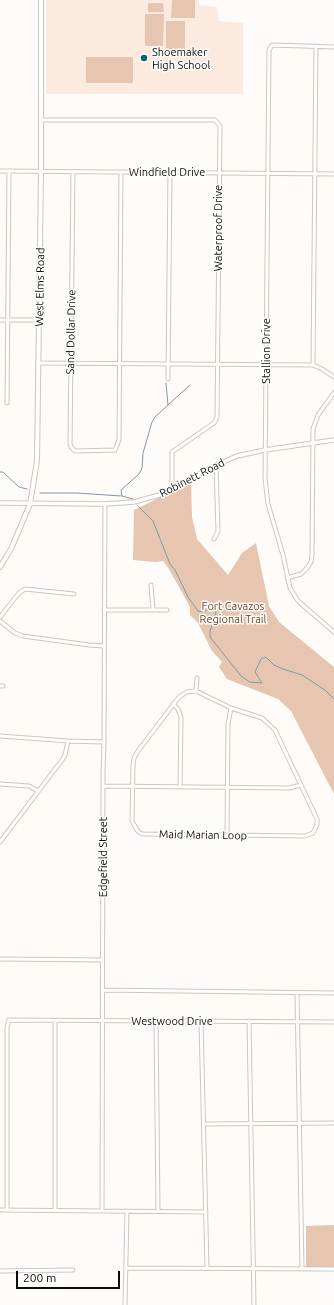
<!DOCTYPE html>
<html>
<head>
<meta charset="utf-8">
<style>
	body { margin:0 }
	#map { position:relative; width:334px; height:1305px; overflow:hidden; background:#fefbf9; font-family:Ubuntu,sans-serif }
	canvas { display:block }
	.scale { position:absolute; left:16px; top:1271px; width:104px; height:18px; box-sizing:border-box; border:2px solid #100b07; border-top:0; padding-left:5px; font-size:12px; line-height:14px; white-space:nowrap; color:#100b07; -webkit-text-stroke:3px #fff; paint-order:stroke }
</style>
</head>
<body>
<div id="map">
<canvas width="334" height="1305"></canvas>
<div class="scale">200 m</div>
</div>
<script>
const context = document.querySelector('canvas').getContext('2d');
context.lineJoin = 'round';
function fill(path, color) { context.fillStyle = color; context.fill(path, 'evenodd'); }
const toPath = rows => new Path2D(rows.map(r => 'M' + r).join(''));
function trace(path, color, width, dash) { context.strokeStyle = color; context.lineWidth = width; context.lineCap = dash ? 'butt' : 'round'; context.setLineDash(dash || []); context.stroke(path); }
function drawText(font, color, halo, rows, align = 'center') {
  context.font = font + ' Ubuntu,sans-serif'; context.lineWidth = 3; context.setLineDash([]); context.textBaseline = 'middle'; context.strokeStyle = halo; context.fillStyle = color; for (const [text, x, y, turn = 0] of rows) {
    context.save(); context.translate(x, y); context.rotate((+turn || 0) * Math.PI / 180); context.textAlign = isNaN(turn) ? turn : align; if (halo) context.strokeText(text, 0, 0); context.fillText(text, 0, 0); context.restore();
  }
}
const built = toPath([
	[46,0,199,0,199,5,217,7,219,21,243,23,243,94,46,94]
]);
const green = toPath([
	[172,0,195,0,195,18,171,18],
	[148,3,163,3,164,12,148,12],
	[145,14,164,14,163,46,145,46],
	[166,21,185,21,185,54,166,54],
	[86,57,133,57,133,83,86,83],
	[191,482,192,517,197,539,228,575,242,553,256,543,269,606,279,622,334,667,334,794,291,711,278,699,227,679,219,667,222,662,212,651,198,623,190,615,190,607,169,569,163,561,156,562,133,560,134,510],
	[334,1225,334,1268,306,1269,306,1226]
]);
const stream = toPath([
	[168,405,190,385],
	[0,472,3,472,19,487,27,489],
	[40,493,77,493,121,496],
	[133,499,122,496,121,490,139,474,142,468,143,453,152,422,155,417,168,405,166,383],
	[138,506,153,521,170,564,175,570,188,597,198,611,201,612,212,608,215,610,216,614,210,631,210,637,241,676,250,682,262,683,255,672,261,659,265,657,268,659,274,665,283,669,302,675,325,690,334,699]
]);
const minor = toPath([
	[334,47,272,45,269,50,265,478,268,504,283,555,290,588,298,601,334,632],
	[41,120,215,120,220,126,217,418,214,423,172,452,172,489],
	[0,171,334,174],
	[73,172,70,443,71,447,75,451,115,450,119,440,121,172],
	[0,320,39,320],
	[39,363,313,365,322,369,334,377],
	[313,365,316,46],
	[168,379,170,172],
	[7,403,9,171],
	[214,539,218,531,216,465],
	[287,578,301,574,308,567,311,562,312,555,313,429,318,415,334,393],
	[151,585,153,610],
	[104,610,167,610],
	[0,617,19,593,25,589,74,594],
	[0,621,15,633,23,636,89,645,104,646],
	[0,686,3,686],
	[196,691,231,708,262,718,275,730,317,819,317,825,313,833,305,836,143,834,140,833,137,830,132,821,133,766,134,758,138,751,179,697,187,692,196,691],
	[196,691,197,678],
	[173,704,178,709,181,717,180,787],
	[0,736,68,741,104,742],
	[0,784,29,786,38,791],
	[103,786,289,788,301,785],
	[227,835,228,724,231,708],
	[0,842,62,760,65,755,68,741],
	[0,959,102,960],
	[102,990,334,993],
	[297,993,302,1269],
	[156,1020,158,1211],
	[201,1021,207,1268],
	[249,1021,254,1305],
	[204,1124,334,1123],
	[0,1210,206,1212],
	[7,1210,7,1027,9,1020,334,1022],
	[55,1210,55,1021],
	[102,1211,103,773,104,742,105,504],
	[126,1268,334,1269],
	[0,1271,73,1270],
	[125,1305,127,1211]
]);
const tertiary = toPath([
	[0,503,105,504,134,502,163,494,216,465,237,456,265,450,334,440]
]);
const secondary = toPath([
	[0,567,11,549,30,504,37,461,41,172,41,0]
]);
const markers = [
	[144,58,4,"#175f6f"]
];
const poiNames = [
	["Shoemaker",152,52],
	["High School",152,65]
];
const streetNames = [
	["Windfield Drive",167,172],
	["Waterproof Drive",218,228,-90],
	["West Elms Road",40,287,-89],
	["Sand Dollar Drive",71,332,-89],
	["Stallion Drive",266,351,-90],
	["Robinett Road",192,478,-27],
	["Maid Marian Loop",203,835,1],
	["Edgefield Street",103,857,-90],
	["Westwood Drive",172,1021]
];
const parkNames = [
	["Fort Cavazos",233,606],
	["Regional Trail",233,619]
];
fill(built, '#fdeade');
fill(green, '#e7c6b1');
trace(stream, '#7c9aa2', 1);
trace(minor, '#d3c4ba', 5);
trace(tertiary, '#d3c4ba', 5.5);
trace(secondary, '#d3c4ba', 6);
trace(minor, '#fff', 3);
trace(tertiary, '#fff', 3.5);
trace(secondary, '#fff', 4);
for (const [x, y, r, color] of markers) { const dot = new Path2D(); dot.arc(x, y, r, 0, 2 * Math.PI); context.fillStyle = color; context.fill(dot); trace(dot, '#fff', 1.5); }
drawText('11px', '#100b07', '#fff', poiNames, 'left');
drawText('11px', '#100b07', '#fff', streetNames);
drawText('11px', '#71431f', '#fff', parkNames);
</script>
</body>
</html>
